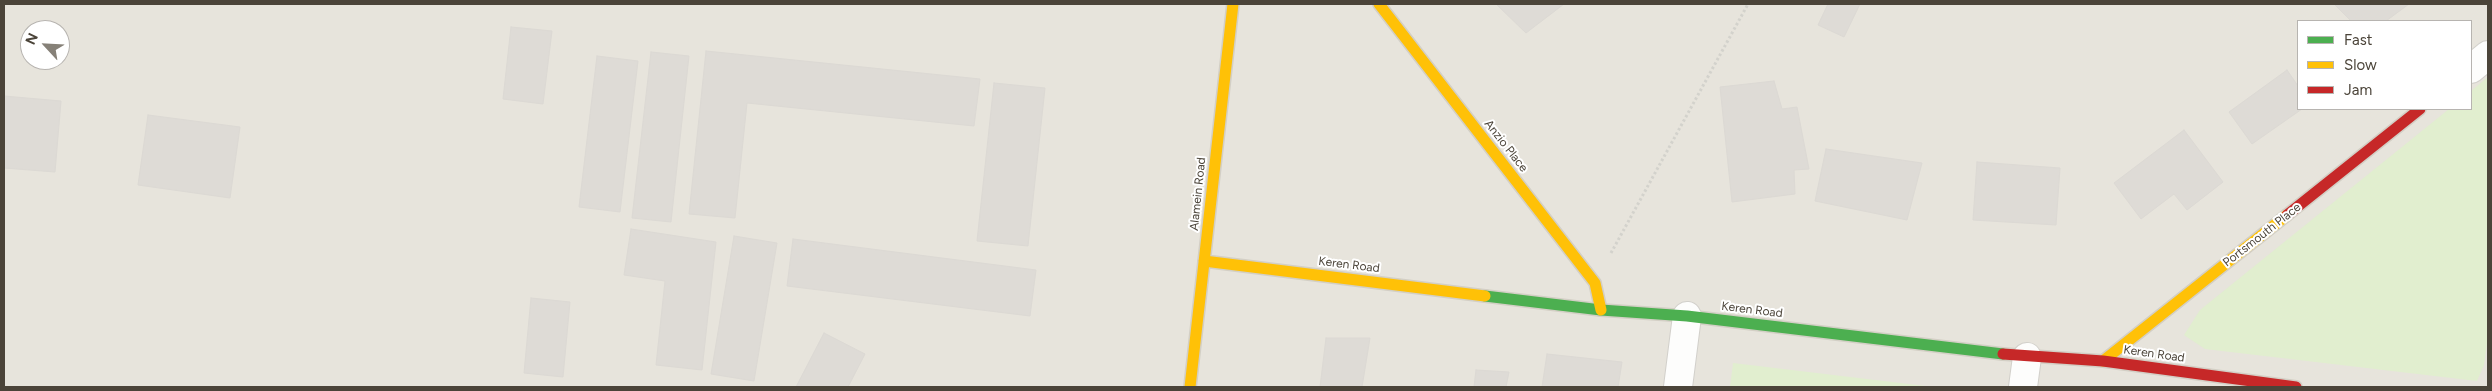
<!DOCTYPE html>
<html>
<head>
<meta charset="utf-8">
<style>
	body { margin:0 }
	#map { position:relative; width:2492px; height:391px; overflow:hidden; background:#f4f2ee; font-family:Figtree,sans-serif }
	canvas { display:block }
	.frame { position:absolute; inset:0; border:5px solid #4b4439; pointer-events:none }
	.legend { position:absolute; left:2297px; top:20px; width:175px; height:90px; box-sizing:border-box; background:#fff; border:1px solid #b7b4b0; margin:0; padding:6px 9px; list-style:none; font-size:15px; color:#4b4439 }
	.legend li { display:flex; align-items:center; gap:10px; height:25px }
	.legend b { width:25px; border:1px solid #b7b4b0 }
	.north { position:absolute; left:20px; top:20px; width:50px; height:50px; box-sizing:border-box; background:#fff; border:1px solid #b7b4b0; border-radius:50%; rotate:295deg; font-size:14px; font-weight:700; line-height:20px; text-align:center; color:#4b4439 }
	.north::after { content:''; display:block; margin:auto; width:18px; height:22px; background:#868178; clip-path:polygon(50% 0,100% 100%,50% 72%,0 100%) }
</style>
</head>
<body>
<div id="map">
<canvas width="2492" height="391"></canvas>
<div class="frame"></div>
<ul class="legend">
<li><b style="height:6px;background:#4caf50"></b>Fast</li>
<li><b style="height:6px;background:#ffc107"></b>Slow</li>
<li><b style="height:6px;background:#c62828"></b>Jam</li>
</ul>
<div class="north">N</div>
</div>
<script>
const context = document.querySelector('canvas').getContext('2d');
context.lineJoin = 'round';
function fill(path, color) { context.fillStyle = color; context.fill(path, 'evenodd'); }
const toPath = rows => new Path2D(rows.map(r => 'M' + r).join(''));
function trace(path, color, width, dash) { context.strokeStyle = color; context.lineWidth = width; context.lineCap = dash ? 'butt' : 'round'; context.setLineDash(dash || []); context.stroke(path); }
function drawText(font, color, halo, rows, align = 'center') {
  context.font = font + ' Figtree,sans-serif'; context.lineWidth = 4; context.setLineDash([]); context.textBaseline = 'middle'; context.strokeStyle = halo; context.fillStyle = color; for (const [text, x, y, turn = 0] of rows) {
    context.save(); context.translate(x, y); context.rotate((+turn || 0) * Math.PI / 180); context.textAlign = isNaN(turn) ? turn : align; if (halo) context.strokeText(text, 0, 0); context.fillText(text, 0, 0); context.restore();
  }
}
const residential = toPath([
	[4,4,2488,4,2488,387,4,387],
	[2298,21,2471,21,2471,109,2298,109],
	[30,30,60,30,60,60,30,60]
]);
const green = toPath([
	[2488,77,2488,336,2484,365,2477,381,2205,349,2184,335,2200,310,2449,109,2471,109,2471,91],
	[1733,363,1934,387,1730,387]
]);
const building = toPath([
	[1496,4,1564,4,1526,33,1496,4],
	[1828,4,1860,4,1844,37,1818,25,1828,4],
	[2334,4,2409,4,2386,21,2351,21,2334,4],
	[511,27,552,31,543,104,503,99,511,27],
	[706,51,980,79,974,126,747,103,735,218,689,214,706,51],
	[651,52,689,56,671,222,632,218,651,52],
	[597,56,638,61,620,212,579,207,597,56],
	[2287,70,2298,86,2298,109,2302,109,2252,144,2229,112,2287,70],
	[1774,81,1782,109,1797,107,1809,169,1794,170,1795,194,1732,202,1720,87,1774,81],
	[994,83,1045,88,1028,246,977,241,994,83],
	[4,96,61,101,55,172,4,168,4,96],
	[148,115,240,127,230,198,138,185,148,115],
	[2184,130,2223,182,2187,210,2174,194,2141,219,2114,183,2184,130],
	[1826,149,1922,163,1907,220,1815,201,1826,149],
	[1977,162,2060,168,2056,225,1973,220,1977,162],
	[631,229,716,242,702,370,656,365,665,281,624,275,631,229],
	[734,236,777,243,754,381,711,374,734,236],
	[793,239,1036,270,1030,316,787,286,793,239],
	[531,298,570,302,563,377,524,373,531,298],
	[824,333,865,354,848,387,796,387,824,333],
	[1326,338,1370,338,1362,387,1320,387,1326,338],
	[1547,354,1622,362,1618,387,1542,387,1547,354],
	[1476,370,1509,372,1506,387,1474,387,1476,370]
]);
const path = toPath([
	[1611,253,1748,4]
]);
const street = toPath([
	[2471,69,2488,55],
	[1678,387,1687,316],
	[2023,387,2027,357]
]);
const fast = toPath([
	[1485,296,1601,310,1687,316,2003,354]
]);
const slow = toPath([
	[1379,4,1595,283,1601,310],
	[1204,261,1485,296],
	[2103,361,2287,215],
	[1190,387,1233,4]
]);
const jam = toPath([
	[2287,215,2420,109],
	[2003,354,2103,361,2296,387]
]);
const streetNames = [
	["Anzio Place",1506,146,52],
	["Alamein Road",1198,194,-84],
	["Portsmouth Place",2262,235,-38],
	["Keren Road",1349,265,7],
	["Keren Road",1752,310,7],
	["Keren Road",2154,354,8]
];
fill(residential, '#e7e4dc');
fill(green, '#e1eecf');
fill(building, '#dedbd6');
trace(building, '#dcd9d4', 1);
trace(street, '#d2d0cb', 30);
trace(fast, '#d3cfc5', 14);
trace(slow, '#d3cfc5', 14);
trace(jam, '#d3cfc5', 14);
trace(path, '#d3d2cc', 3, [2.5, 2.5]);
trace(street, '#fdfdfc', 28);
trace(fast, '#4caf50', 11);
trace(slow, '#ffc107', 11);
trace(jam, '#c62828', 11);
drawText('12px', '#4b4439', '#fff', streetNames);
</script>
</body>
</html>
